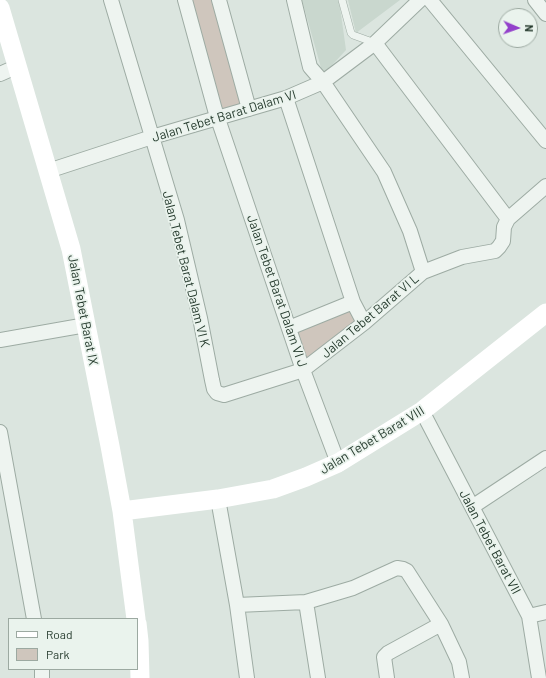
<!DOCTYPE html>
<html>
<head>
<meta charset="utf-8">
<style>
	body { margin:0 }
	#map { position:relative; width:546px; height:678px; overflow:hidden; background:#dbe5df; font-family:Barlow,sans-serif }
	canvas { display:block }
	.legend { position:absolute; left:8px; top:618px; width:130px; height:52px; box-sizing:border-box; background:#eaf3ed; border:1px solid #9ca9a1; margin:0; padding:5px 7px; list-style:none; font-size:12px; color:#263b2e }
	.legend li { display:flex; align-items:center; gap:8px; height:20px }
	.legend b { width:20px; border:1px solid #9ca9a1 }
	.north { position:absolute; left:498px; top:8px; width:40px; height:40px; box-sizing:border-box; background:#eaf3ed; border:1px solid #9ca9a1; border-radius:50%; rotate:92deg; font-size:11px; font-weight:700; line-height:16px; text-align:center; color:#263b2e }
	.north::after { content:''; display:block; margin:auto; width:14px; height:18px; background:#9340cb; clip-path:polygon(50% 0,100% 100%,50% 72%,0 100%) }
</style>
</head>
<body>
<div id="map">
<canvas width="546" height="678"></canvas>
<ul class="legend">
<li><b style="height:5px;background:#fff"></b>Road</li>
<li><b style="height:11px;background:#cfc6bd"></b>Park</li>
</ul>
<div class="north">N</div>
</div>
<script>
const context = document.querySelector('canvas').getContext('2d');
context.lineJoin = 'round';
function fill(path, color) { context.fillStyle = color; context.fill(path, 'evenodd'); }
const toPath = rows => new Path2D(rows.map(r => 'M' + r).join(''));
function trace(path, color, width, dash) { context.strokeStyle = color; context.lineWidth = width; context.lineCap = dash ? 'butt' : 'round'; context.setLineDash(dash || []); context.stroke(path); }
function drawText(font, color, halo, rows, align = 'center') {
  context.font = font + ' Barlow,sans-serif'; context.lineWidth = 3.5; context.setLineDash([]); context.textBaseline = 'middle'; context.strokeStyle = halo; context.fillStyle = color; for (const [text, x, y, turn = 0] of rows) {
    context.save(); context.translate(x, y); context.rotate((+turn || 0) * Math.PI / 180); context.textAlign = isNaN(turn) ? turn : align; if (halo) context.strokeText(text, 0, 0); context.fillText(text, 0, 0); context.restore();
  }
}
const built = toPath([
	[302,0,339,0,346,50,323,75],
	[348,0,400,0,356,33]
]);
const green = toPath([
	[191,0,213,0,243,105,223,111],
	[351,308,361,324,305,365,295,333]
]);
const lane = toPath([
	[342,0,351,33,353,35,375,43]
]);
const street = toPath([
	[111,0,177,220,200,318,212,380,214,389,217,393,224,395,303,370,364,323,423,272,462,257,495,251,499,247,503,241,504,227,508,219,546,186],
	[185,0,215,110,303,370,338,463],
	[219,0,249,109],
	[294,0,310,67,323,82,384,172,410,231,423,272],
	[430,0,546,141],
	[535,0,546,14],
	[375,43,508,219],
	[0,74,18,66],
	[286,98,353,302,364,323],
	[48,171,152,137,286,98,323,82,375,43,420,0],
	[289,328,353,302],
	[0,340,86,325],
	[422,411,529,616,539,678],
	[0,432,34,619],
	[218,499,237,605,247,678],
	[472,507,546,458],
	[306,602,318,678],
	[237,605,306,602,353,588,397,568,403,569,407,571,441,624,459,662,462,678],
	[529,616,546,612],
	[42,669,42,678],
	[387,678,384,657,388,653,441,624]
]);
const secondary = toPath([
	[0,8,71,249,110,446,122,511,136,619],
	[122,511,218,499,273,489,306,477,338,463,422,411,546,313],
	[137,623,139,641,140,678]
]);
const streetNames = [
	["Jalan Tebet Barat Dalam VI",224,116,-17],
	["Jalan Tebet Barat Dalam VI K",186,269,76],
	["Jalan Tebet Barat Dalam VI J",277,291,71],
	["Jalan Tebet Barat IX",83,310,79],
	["Jalan Tebet Barat VI L",370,316,-40],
	["Jalan Tebet Barat VIII",372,440,-31],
	["Jalan Tebet Barat VII",490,542,62]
];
fill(built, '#c9d7ce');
fill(green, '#cfc6bd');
trace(lane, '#9daba3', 8);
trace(street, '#9daba3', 16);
trace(lane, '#eef4f0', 7);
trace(street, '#eef4f0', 14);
trace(secondary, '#fff', 19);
drawText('13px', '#263b2e', '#eaf3ed', streetNames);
</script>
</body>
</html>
